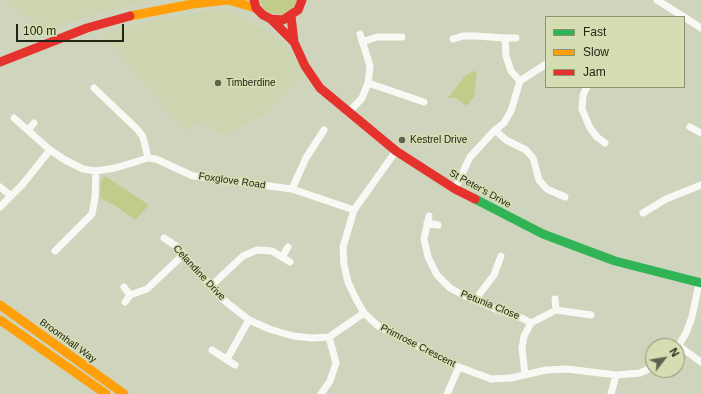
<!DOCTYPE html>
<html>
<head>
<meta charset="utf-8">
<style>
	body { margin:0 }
	#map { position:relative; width:701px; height:394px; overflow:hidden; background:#cfd4bd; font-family:Helvetica,sans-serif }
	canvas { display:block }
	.legend { position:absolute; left:545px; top:16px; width:140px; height:72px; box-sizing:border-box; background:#d5deb3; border:1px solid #8d9473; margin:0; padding:5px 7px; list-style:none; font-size:12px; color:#212514 }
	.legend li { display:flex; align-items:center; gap:8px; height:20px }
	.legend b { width:20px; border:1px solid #8d9473 }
	.north { position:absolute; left:645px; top:338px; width:40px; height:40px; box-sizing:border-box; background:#d5deb3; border:1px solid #8d9473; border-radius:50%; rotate:59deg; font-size:11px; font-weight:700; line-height:16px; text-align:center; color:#212514 }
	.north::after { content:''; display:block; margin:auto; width:14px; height:18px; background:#5e624f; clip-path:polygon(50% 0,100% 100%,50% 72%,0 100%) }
	.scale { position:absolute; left:16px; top:24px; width:108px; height:18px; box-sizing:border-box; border:2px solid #212514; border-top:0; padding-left:5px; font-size:12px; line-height:14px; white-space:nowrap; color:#212514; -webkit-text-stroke:3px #d5deb3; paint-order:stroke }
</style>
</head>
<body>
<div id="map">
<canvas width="701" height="394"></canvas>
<ul class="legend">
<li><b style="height:5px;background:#30b455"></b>Fast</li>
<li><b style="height:5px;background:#ff9f0a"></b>Slow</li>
<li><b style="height:5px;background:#e5322d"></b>Jam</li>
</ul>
<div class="north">N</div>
<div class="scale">100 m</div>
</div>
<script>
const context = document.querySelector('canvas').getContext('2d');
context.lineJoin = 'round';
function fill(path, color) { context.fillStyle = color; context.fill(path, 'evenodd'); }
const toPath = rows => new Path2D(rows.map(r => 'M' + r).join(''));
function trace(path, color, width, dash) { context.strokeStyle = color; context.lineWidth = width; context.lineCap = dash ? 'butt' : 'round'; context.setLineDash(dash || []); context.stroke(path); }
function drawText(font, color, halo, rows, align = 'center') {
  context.font = font + ' Helvetica,sans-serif'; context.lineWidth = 3.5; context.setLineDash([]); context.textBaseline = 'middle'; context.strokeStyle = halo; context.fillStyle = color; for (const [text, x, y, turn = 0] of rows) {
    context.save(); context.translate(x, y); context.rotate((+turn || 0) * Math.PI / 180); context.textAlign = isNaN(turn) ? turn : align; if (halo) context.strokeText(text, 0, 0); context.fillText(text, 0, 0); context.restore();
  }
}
const built = toPath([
	[4,0,144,0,95,14,47,31],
	[221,9,232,11,280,40,288,48,304,76,265,113,242,124,229,136,216,131,202,121,185,131,102,33,155,20]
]);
const green = toPath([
	[260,0,297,0,295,5,287,13,281,15,268,12,263,8],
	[473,71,477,72,474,97,467,106,456,98,448,98,465,76],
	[105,176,149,205,135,220,116,206,100,198,101,181]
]);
const street = toPath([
	[657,0,684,17],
	[684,17,701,28],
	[505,38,516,38],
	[453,39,463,36,476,36,505,38,506,56,511,71,520,81],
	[362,42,377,37,402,37],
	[368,83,424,102],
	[587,87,583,95,582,109,590,128,597,137,605,143],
	[94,88,138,130,143,137,148,158],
	[348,113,362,98,368,83,370,66,360,34],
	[14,118,50,150,65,160,83,169,96,171,115,168,148,158,156,159,193,176,292,189,354,210],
	[690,127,701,133],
	[28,130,34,123],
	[495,130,506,140,526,150,533,158,539,180,547,189,565,197],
	[396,151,354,210,343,247,344,265,348,282,356,299,364,313,378,326,459,367,491,379,511,378,546,370,567,369,616,375,640,373,653,367],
	[0,187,10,195],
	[292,189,306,158,324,130],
	[455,189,470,157,495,130,504,123,511,111,520,81,546,64],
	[0,207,22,185,50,150],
	[643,213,666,199,701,185],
	[429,216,424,239,428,257,437,275,450,288,463,295,498,310,522,318,531,323],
	[427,223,438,225],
	[164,238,176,246,221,298,249,320,269,329,293,336,312,338,329,337,364,313],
	[55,251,92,214,95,198,96,171],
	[282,257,288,247],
	[211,286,243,256,257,250,272,251,290,262],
	[124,287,130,295],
	[555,299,556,310],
	[475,300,494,275,501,256],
	[125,302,130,295,147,289,183,255],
	[679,346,701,362],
	[677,348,686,333,692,317,699,283],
	[212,350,235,365],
	[227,359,249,320],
	[525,375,522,348,524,336,531,323,556,310,591,315],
	[321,394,330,381,336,363,329,337],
	[447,394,459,367],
	[611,394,616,375]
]);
const fast = toPath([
	[475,199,543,234,615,261,701,283]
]);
const slow = toPath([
	[228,0,256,8],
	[130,16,192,4,228,0],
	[0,305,124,394],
	[0,320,106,394]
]);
const jam = toPath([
	[254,0,256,8,263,15,271,19,283,20,298,10,302,0],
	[291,16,294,42,305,66,320,88,396,151,455,189,475,199],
	[271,19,294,42],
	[0,62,87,28,130,16]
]);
const markers = [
	[218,83,4,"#5e624f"],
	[402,140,4,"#5e624f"]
];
const poiNames = [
	["Timberdine",226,83],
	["Kestrel Drive",410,140]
];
const streetNames = [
	["Foxglove Road",232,181,8],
	["St Peter's Drive",480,189,29],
	["Celandine Drive",199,273,47],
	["Petunia Close",490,305,22],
	["Broomhall Way",68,341,36],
	["Primrose Crescent",418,346,27]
];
fill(built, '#ccd5af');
fill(green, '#c0cc8a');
trace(street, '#f8f9f5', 7);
trace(fast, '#30b455', 9);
trace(slow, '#ff9f0a', 9);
trace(jam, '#e5322d', 9);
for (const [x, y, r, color] of markers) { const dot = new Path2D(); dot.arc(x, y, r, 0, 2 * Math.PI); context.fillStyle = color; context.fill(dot); trace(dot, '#d5deb3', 1.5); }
drawText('10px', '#212514', '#d5deb3', poiNames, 'left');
drawText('10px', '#212514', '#d5deb3', streetNames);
</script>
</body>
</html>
